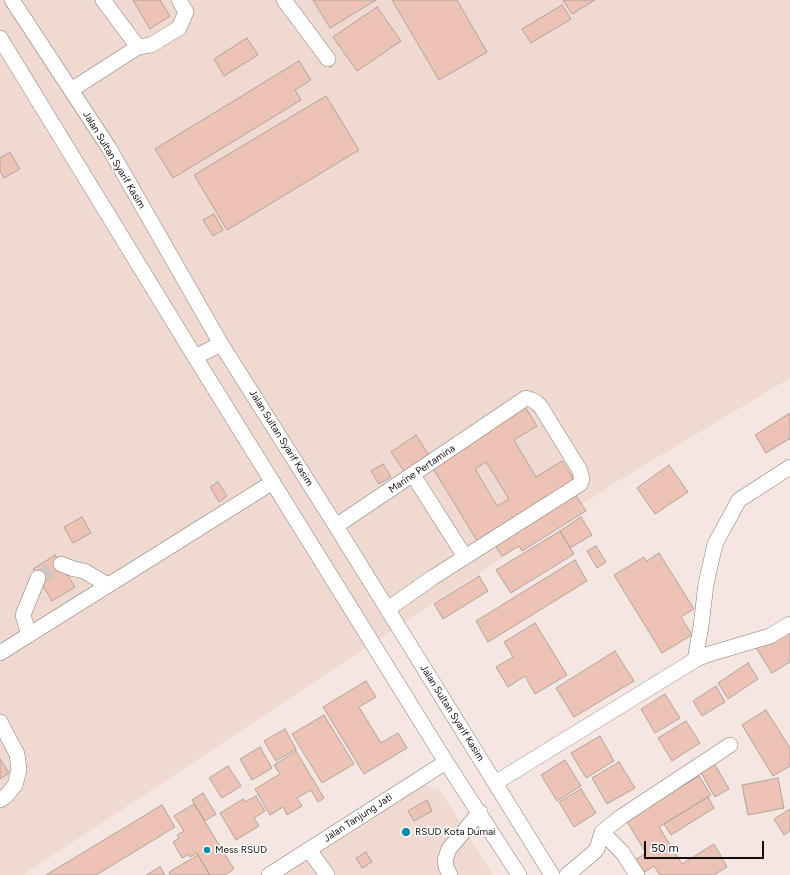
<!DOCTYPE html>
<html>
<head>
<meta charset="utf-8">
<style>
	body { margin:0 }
	#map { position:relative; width:790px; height:875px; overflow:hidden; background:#f5e6e1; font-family:Figtree,sans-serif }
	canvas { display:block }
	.scale { position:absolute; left:644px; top:841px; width:120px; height:18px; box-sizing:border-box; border:2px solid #130e0d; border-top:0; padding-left:5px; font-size:12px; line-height:14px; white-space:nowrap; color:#130e0d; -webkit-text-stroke:3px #fff; paint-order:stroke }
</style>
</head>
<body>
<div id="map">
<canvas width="790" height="875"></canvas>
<div class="scale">50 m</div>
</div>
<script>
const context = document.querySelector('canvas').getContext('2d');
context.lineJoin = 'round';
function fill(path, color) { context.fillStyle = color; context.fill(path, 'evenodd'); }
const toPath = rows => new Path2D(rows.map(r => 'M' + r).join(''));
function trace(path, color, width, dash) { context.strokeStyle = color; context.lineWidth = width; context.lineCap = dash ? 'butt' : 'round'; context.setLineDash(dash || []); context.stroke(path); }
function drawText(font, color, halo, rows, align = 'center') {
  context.font = font + ' Figtree,sans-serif'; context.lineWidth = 3; context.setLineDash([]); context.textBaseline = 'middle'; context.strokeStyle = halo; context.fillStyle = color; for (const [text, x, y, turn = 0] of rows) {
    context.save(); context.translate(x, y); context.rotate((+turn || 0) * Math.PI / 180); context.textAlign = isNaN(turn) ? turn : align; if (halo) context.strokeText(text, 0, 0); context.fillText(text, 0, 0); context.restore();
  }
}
const built = toPath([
	[0,0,790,0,790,378,618,481,23,875,0,875],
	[419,784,439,789,493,875,279,875]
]);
const building = toPath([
	[133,0,160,0,170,16,150,29,133,0],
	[313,0,376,0,330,28,313,0],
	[392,0,457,0,487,52,439,80,392,0],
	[563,0,595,0,572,14,563,0],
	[562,5,571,19,531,43,522,29,562,5],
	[377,7,401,41,357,71,333,37,377,7],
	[247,38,258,55,224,76,214,59,247,38],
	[299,61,311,80,295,90,301,100,173,178,155,149,299,61],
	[326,96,359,150,227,230,194,175,326,96],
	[10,152,20,169,4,178,0,171,0,158,10,152],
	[214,214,223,230,213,236,203,220,214,214],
	[525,407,537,426,514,440,536,477,562,461,576,482,478,542,431,465,525,407],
	[486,462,509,499,497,506,475,469,486,462],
	[790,413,790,440,789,439,766,453,755,435,790,413],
	[416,435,430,457,406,474,391,452,416,435],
	[383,464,391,477,379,484,371,471,383,464],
	[669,465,688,492,655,514,637,488,669,465],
	[218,482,227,496,219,502,210,487,218,482],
	[575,494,586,511,522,551,519,546,502,556,493,542,575,494],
	[82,517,91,533,73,543,64,527,82,517],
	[581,517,592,535,570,548,560,531,581,517],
	[560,531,574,554,511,593,496,570,560,531],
	[596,546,606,562,597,568,587,551,596,546],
	[659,553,694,609,681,617,692,635,662,653,614,575,644,557,647,561,659,553],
	[55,555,75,587,52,601,33,569,55,555],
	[575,560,587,581,488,642,476,621,575,560],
	[479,576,488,591,443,619,434,604,479,576],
	[535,623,567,675,535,694,525,676,508,687,496,667,513,657,504,642,535,623],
	[790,627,790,662,772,673,756,648,790,627],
	[615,651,634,681,574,717,556,688,615,651],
	[748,663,758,679,728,699,718,683,748,663],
	[366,681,376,697,359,707,381,743,398,733,407,748,364,774,323,707,366,681],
	[716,686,725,702,702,716,693,701,716,686],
	[665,694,680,718,655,733,641,709,665,694],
	[766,710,790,748,790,766,773,776,742,725,766,710],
	[324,715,354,764,322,783,292,734,324,715],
	[686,721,700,743,672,761,658,738,686,721],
	[285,729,296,749,276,761,264,741,285,729],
	[600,736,614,761,586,778,571,753,600,736],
	[260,747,272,768,252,780,240,759,260,747],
	[296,751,324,798,318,802,311,790,297,798,302,806,287,815,283,807,270,815,255,789,280,774,274,765,296,751],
	[0,759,9,773,0,779,0,759],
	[565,760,581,786,557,801,541,775,565,760],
	[619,762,635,788,607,804,592,778,619,762],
	[714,763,729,789,715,797,700,771,714,763],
	[228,766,241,786,222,798,209,778,228,766],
	[699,776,711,795,659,827,682,864,714,844,727,867,714,875,660,875,654,866,643,873,635,860,646,853,626,820,699,776],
	[778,778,784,808,748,815,742,785,778,778],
	[581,789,596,813,574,827,559,802,581,789],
	[203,793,216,814,205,821,192,800,203,793],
	[256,796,265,811,254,818,259,826,236,840,220,813,243,799,245,802,256,796],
	[708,797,714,808,671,835,664,824,708,797],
	[427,800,432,811,414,821,408,811,427,800],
	[194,804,234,869,225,875,210,875,197,853,190,857,189,854,182,858,173,842,179,838,177,835,184,831,174,816,194,804],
	[162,805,175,827,96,875,46,875,162,805],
	[790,809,790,831,784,835,774,819,790,809],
	[366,852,372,862,362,868,356,858,366,852],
	[198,855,210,875,170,875,169,872,198,855],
	[160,867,165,875,146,875,160,867]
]);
const minorTunnel = toPath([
	[38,578,61,564]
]);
const minor = toPath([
	[12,0,109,148,221,344,336,526,552,875],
	[103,0,138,47,151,45,179,28,186,12,179,0],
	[284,0,328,59],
	[0,38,195,357,446,762,519,875],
	[71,90,138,47],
	[195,357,221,344],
	[413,475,465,557],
	[336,526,526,398,532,400,537,403,541,407,547,417,579,469,582,479,580,484,432,578,388,609],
	[61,564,74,569,84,571,108,585],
	[29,635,23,615,38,578],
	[0,653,273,482],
	[695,660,701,626,706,584,715,544,739,500,790,467],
	[0,722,17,754,19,770,15,785,6,796,0,800],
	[495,783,695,660,706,655,770,636,790,624],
	[602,832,621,817,730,745],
	[309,850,327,875],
	[269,875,446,762],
	[450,875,446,867,445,860,449,849,480,812],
	[567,875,592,854,597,849,602,832,622,852,637,875]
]);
const markers = [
	[406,832,5,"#018eab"],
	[207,850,4,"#018eab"]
];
const streetNames = [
	["Jalan Sultan Syarif Kasim",114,160,59],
	["Jalan Sultan Syarif Kasim",281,438,58],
	["Marine Pertamina",422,469,-34],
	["Jalan Sultan Syarif Kasim",452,713,58],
	["Jalan Tanjung Jati",358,818,-33]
];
const poiNames = [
	["RSUD Kota Dumai",415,832],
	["Mess RSUD",215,850]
];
fill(built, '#f0d9d1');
fill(building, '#ecc3b5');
trace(building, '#b0a39e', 1);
trace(minorTunnel, '#d3c6c1', 15, [15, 8]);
trace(minor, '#887b77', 16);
trace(minor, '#fff', 15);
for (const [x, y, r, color] of markers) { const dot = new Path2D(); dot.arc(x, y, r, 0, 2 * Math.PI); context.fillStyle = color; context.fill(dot); trace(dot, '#fff', 1.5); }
drawText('10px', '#130e0d', '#fff', streetNames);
drawText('10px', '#130e0d', '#fff', poiNames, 'left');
</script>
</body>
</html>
